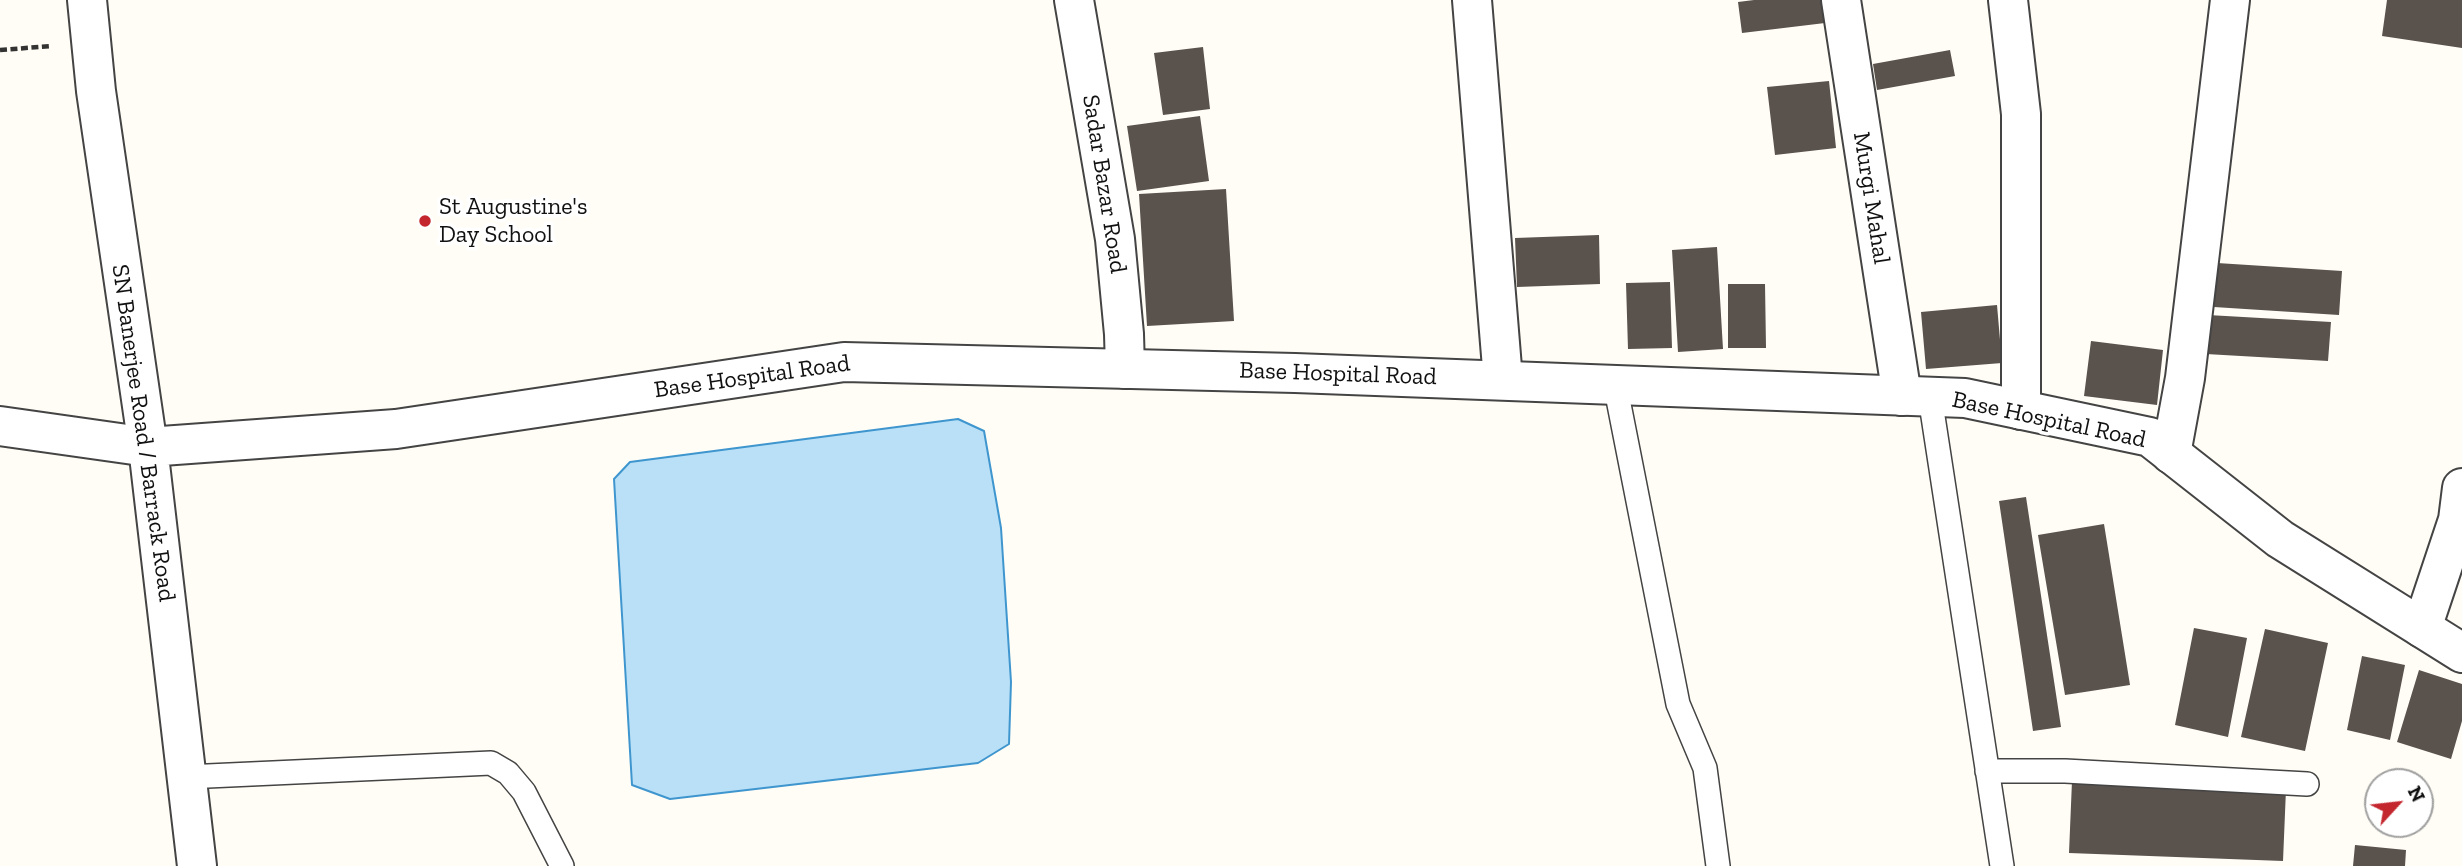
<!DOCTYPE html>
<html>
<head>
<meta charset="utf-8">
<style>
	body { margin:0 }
	#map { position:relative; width:2462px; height:866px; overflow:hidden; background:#fffdf5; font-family:"Zilla Slab",serif }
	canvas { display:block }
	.north { position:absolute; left:2364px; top:768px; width:70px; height:70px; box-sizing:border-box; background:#fff; border:2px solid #a0a0a0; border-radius:50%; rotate:63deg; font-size:19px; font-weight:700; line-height:28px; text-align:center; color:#111 }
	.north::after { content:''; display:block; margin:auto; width:24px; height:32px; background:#c4262e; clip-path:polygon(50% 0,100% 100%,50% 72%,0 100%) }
</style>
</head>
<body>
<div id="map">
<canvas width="2462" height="866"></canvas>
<div class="north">N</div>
</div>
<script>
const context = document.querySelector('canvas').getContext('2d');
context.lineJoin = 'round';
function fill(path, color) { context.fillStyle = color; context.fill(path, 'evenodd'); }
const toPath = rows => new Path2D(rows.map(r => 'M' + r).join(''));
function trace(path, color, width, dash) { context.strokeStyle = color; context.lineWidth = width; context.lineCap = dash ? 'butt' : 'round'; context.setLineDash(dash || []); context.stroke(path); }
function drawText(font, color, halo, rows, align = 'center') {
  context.font = font + ' "Zilla Slab",serif'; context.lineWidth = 7; context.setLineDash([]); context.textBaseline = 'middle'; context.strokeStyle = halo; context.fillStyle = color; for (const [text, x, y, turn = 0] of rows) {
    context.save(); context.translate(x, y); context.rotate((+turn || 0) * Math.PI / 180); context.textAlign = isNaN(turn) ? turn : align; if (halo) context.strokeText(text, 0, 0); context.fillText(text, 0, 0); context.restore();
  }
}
const water = toPath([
	[958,419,984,431,1001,528,1011,682,1009,744,978,763,670,799,632,785,614,479,630,462,958,419]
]);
const building = toPath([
	[1754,0,1822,0,1825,23,1742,33,1738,2],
	[2387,0,2462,0,2462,48,2382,36],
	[1203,47,1210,109,1163,115,1154,53],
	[1950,50,1955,76,1877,90,1873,64],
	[1829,81,1836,148,1775,155,1767,87],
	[1200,116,1209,181,1137,191,1127,126],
	[1226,189,1234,321,1147,326,1139,194],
	[1599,235,1600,284,1517,287,1515,238],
	[1717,247,1723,349,1678,352,1672,250],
	[2217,263,2342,271,2339,315,2214,307],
	[1670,282,1672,348,1628,349,1626,283],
	[1728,284,1765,284,1766,348,1728,348],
	[1997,305,2002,363,1926,369,1921,312],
	[2208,315,2331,322,2328,361,2206,354],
	[2091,341,2163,350,2157,405,2084,396],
	[2026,497,2061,727,2033,731,1999,501],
	[2104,524,2130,685,2065,695,2038,535],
	[2194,628,2247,638,2228,737,2175,725],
	[2265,629,2328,643,2305,751,2241,737],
	[2362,656,2405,665,2390,740,2347,730],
	[2419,670,2462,684,2462,721,2451,759,2397,742],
	[2072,781,2286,789,2283,861,2069,853],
	[2355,845,2406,850,2405,866,2353,866]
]);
const path = toPath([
	[0,50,52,46]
]);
const service = toPath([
	[1615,384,1678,704,1705,768,1718,866],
	[1930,397,2002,866],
	[1987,771,2065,771,2307,784],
	[186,777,491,763,508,773,524,792,562,866]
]);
const minor = toPath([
	[1074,0,1115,239,1124,334,1125,369],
	[1472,0,1503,380],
	[1841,0,1902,396],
	[2008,0,2021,114,2021,410],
	[0,426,148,447],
	[2171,454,2185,378,2230,0],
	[2422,628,2458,520,2462,488]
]);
const tertiary = toPath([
	[87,0,96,91,148,447,197,866],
	[148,447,396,429,844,362,1295,373,1965,398,2150,437,2280,539,2462,653]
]);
const markers = [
	[425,221,7,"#c4262e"]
];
const streetNames = [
	["Sadar Bazar Road",1104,184,81],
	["Murgi Mahal",1871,198,81],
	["Base Hospital Road",1338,374,2],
	["Base Hospital Road",752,377,-8],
	["Base Hospital Road",2049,420,12],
	["SN Banerjee Road / Barrack Road",143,433,82]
];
const poiNames = [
	["St Augustine's",439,207],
	["Day School",439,235]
];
fill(water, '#b9e0f7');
trace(water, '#3f96cf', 2);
fill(building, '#5a524d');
trace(service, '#444', 26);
trace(minor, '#444', 42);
trace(tertiary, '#444', 42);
trace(path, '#333', 4.5, [7, 3.5]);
trace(service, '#fff', 23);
trace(minor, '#fff', 38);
trace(tertiary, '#fff', 38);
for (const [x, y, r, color] of markers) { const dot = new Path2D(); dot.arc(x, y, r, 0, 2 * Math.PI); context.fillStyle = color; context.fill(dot); trace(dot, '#fff', 2.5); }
drawText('24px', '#111', '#fff', streetNames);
drawText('24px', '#111', '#fff', poiNames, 'left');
</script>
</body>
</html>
